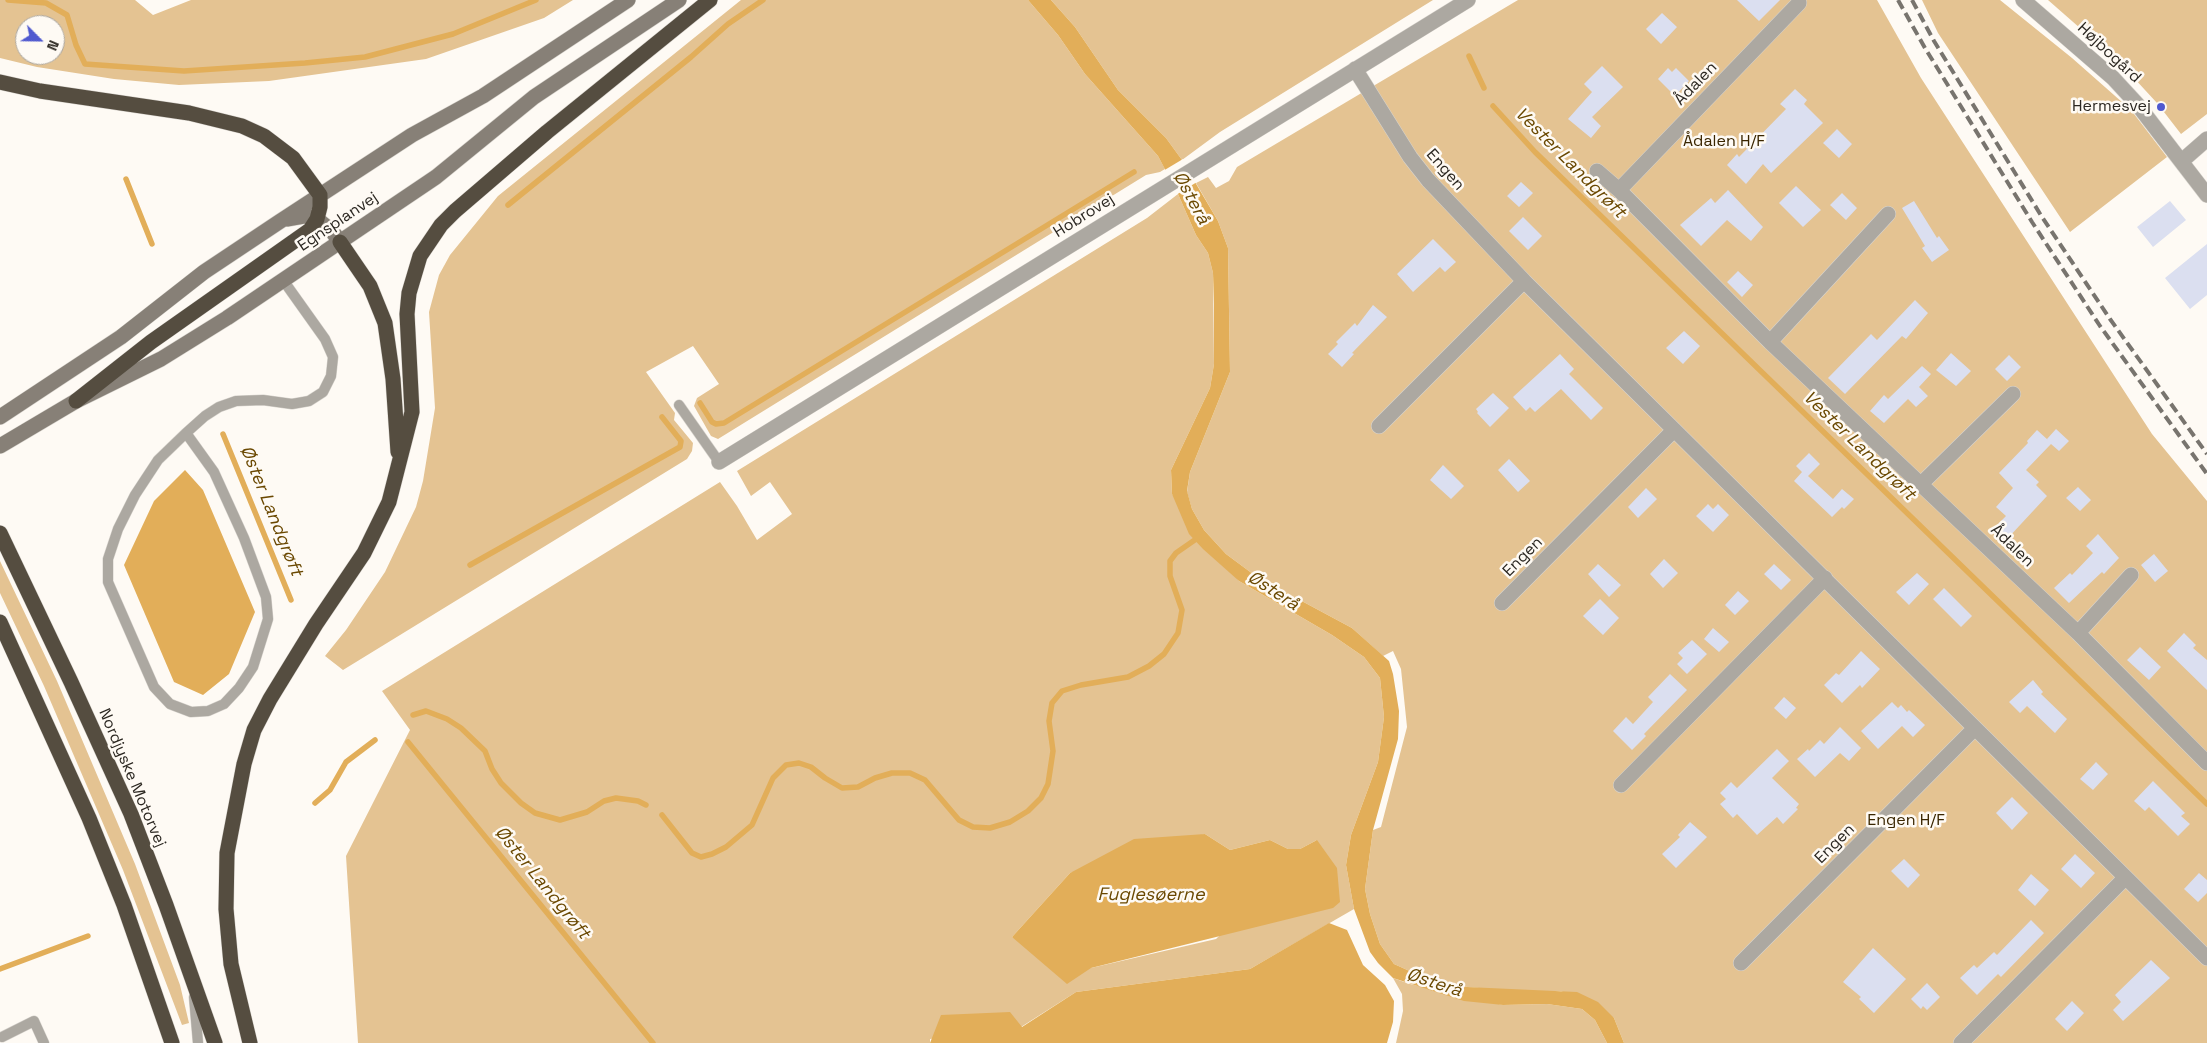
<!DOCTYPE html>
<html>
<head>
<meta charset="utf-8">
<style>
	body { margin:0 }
	#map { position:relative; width:2207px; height:1043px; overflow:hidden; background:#fefaf4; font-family:"Space Grotesk",sans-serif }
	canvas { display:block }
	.north { position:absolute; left:15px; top:15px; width:50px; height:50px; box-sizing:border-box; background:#fefaf4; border:1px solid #aaa6a0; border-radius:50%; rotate:113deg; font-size:14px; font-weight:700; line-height:20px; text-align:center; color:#2b2721 }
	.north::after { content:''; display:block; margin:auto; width:18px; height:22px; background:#5059cf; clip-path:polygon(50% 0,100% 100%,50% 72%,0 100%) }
</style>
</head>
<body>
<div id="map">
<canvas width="2207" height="1043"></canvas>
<div class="north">N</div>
</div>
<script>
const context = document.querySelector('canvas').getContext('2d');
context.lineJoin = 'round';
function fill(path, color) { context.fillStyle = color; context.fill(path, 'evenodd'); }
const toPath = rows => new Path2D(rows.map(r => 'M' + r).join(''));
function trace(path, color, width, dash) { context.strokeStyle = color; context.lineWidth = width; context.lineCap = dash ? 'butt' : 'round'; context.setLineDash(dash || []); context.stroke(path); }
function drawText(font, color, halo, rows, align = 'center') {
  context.font = font + ' "Space Grotesk",sans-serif'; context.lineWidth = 5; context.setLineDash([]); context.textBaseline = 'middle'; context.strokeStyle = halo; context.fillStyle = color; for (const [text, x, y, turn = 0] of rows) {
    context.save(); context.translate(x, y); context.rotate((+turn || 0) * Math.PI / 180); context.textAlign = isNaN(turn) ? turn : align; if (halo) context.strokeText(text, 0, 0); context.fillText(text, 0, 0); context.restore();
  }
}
const green = toPath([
	[0,0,135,0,153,15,191,0,573,0,544,18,426,59,269,81,179,85,114,79,37,67,0,58],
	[25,25,55,25,55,55,25,55],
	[741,0,1028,0,1058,35,1085,74,1158,156,1165,169,1160,172,1146,175,718,439,711,436,694,406,697,398,719,384,693,346,646,372,675,413,674,420,693,443,692,451,687,459,343,670,325,656,346,630,385,572,416,507,423,481,435,408,429,312,439,275,450,255,498,196],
	[1051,0,1433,0,1220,132,1182,160,1166,138,1118,90,1075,27],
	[1518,0,1877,0,1921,78,2152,434,2207,501,2207,1043,1624,1043,1614,1018,1561,991,1517,991,1467,987,1414,973,1394,964,1380,944,1370,914,1365,889,1373,830,1381,827,1407,727,1401,669,1393,651,1383,656,1352,628,1257,577,1226,554,1204,530,1192,509,1187,492,1190,472,1230,372,1228,248,1218,221,1196,183,1208,177,1216,188,1229,181,1237,167],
	[1922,0,2000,0,2072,58,2131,110,2167,157,2070,232,1938,33],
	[2048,0,2207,0,2207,114,2181,134,2157,103,2121,64],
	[1178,194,1196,235,1208,253,1213,273,1214,364,1210,388,1171,470,1172,494,1239,581,1332,635,1364,657,1380,678,1384,717,1378,762,1351,835,1346,865,1354,909,1250,969,1076,992,1021,1027,930,1039,930,1043,358,1043,346,856,410,730,382,691,720,482,737,506,757,540,792,514,770,482,751,496,737,471,1147,218],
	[1205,834,1230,850,1270,840,1288,849,1300,849,1317,840,1216,939,1091,968,1012,937,1070,873],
	[0,561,57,681,135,864,180,985,189,1023,182,1025,123,870,44,686,0,593],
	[1393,978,1410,984,1503,1005,1547,1004,1582,1009,1595,1020,1607,1043,1396,1043,1403,1011,1402,994]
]);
const water = toPath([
	[1028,0,1051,0,1075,27,1118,90,1166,138,1182,160,1218,221,1228,248,1230,372,1190,472,1187,491,1192,509,1204,530,1226,554,1257,577,1352,628,1389,661,1393,674,1399,711,1398,739,1373,830,1365,889,1370,914,1380,944,1394,964,1414,973,1467,987,1577,992,1598,1002,1614,1018,1624,1043,1607,1043,1595,1020,1582,1009,1547,1004,1503,1005,1464,1001,1393,978,1378,963,1370,952,1354,909,1346,865,1351,835,1378,762,1384,717,1380,678,1364,657,1332,635,1239,581,1203,549,1189,534,1172,494,1171,470,1210,388,1214,364,1214,304,1213,273,1208,253,1196,235,1178,194,1158,156,1085,74,1058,35],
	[185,470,203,490,255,612,229,674,203,695,174,682,124,565,154,501],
	[1205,834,1230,850,1270,840,1288,849,1300,849,1317,840,1337,868,1340,902,1333,908,1091,968,1067,984,1012,937,1070,873,1134,839],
	[1329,923,1347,930,1363,965,1385,985,1394,1001,1393,1022,1387,1043,930,1043,941,1015,1010,1012,1022,1027,1076,992,1250,969]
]);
const pier = toPath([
	[1183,159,1197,182,1176,195,1163,171]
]);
const stream = toPath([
	[8,0,46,3,67,15,76,45,85,64,184,71,305,63,365,57,453,34,536,0],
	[1469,56,1484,88],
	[1493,106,1535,152,2207,804],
	[126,179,152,244],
	[508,205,691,57,728,24,763,0],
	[700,403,712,422,716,424,724,423,1134,172],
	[223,434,291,600],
	[470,565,680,447,681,441,662,417],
	[413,715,426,711,447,719,461,728,485,751,492,769,501,783,521,803,535,813,560,820,587,812,604,801,616,798,638,801,646,805],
	[408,742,653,1043],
	[315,803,330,790,346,762,375,740],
	[662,815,692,853,701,857,712,854,726,847,752,825,773,778,786,765,799,763,811,767,825,778,842,788,858,787,875,778,892,773,910,773,925,780,959,820,973,827,990,828,1010,822,1028,811,1041,798,1048,784,1053,751,1049,721,1052,703,1062,691,1081,685,1128,677,1149,666,1164,654,1178,633,1182,610,1170,576,1170,561,1176,553,1199,537],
	[0,969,88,936]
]);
const building = toPath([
	[1737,0,1780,0,1759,21],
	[1662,13,1677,27,1661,44,1646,29],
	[1602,66,1623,87,1592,117,1601,126,1591,138,1568,119,1592,92,1584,84],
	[1668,68,1672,72,1676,68,1689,81,1675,96,1658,79],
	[1795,89,1807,100,1804,104,1823,123,1771,173,1763,164,1746,184,1727,165,1737,154,1739,157,1786,109,1780,104],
	[1837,129,1852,144,1839,158,1823,143],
	[1521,182,1533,193,1519,207,1507,196],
	[1796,186,1821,210,1803,227,1779,203],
	[1728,190,1763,227,1751,241,1727,220,1701,246,1680,225,1711,198,1715,203],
	[1842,193,1857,208,1846,220,1830,205],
	[1914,201,1937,238,1939,236,1949,250,1932,262,1922,248,1925,246,1902,208],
	[2170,201,2186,220,2153,247,2137,227],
	[1523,217,1542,236,1528,250,1509,231],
	[1433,239,1456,262,1445,272,1440,267,1413,292,1397,274],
	[2207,244,2207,295,2190,309,2165,278],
	[1738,271,1753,285,1742,297,1727,282],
	[1915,300,1928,313,1906,339,1902,336,1845,394,1828,378,1871,334,1877,340],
	[1373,305,1387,317,1352,353,1354,354,1342,367,1328,354,1338,344,1336,342,1355,323,1357,326],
	[1684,331,1700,346,1683,364,1666,348],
	[1951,353,1971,371,1956,386,1936,370],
	[1560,354,1574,369,1569,374,1603,408,1591,420,1561,389,1535,412,1530,407,1526,411,1513,397],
	[2009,355,2021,367,2007,381,1995,369],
	[1922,366,1931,374,1919,387,1928,396,1916,407,1908,399,1884,423,1870,411,1884,395,1888,399],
	[1493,393,1509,408,1490,427,1477,413,1478,412,1476,409],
	[2056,429,2069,441,2059,451,2051,444,2026,470,2039,482,2036,485,2047,496,2008,538,1996,526,2006,516,1996,507,2013,488,1999,473,2028,443,2027,441,2037,430,2048,440,2047,439],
	[1809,453,1820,464,1808,476,1833,499,1842,489,1854,499,1844,509,1842,507,1832,517,1794,481,1802,472,1796,466],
	[1509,459,1530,481,1518,492,1498,470],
	[1443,465,1464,486,1451,499,1430,480],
	[2078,487,2091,500,2080,511,2066,498],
	[1646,488,1657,499,1638,518,1628,507],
	[1708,504,1713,509,1718,504,1729,515,1713,532,1696,516],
	[2098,534,2119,558,2104,574,2102,572,2069,603,2054,588,2070,573,2072,575,2093,553,2086,546],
	[2154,554,2168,571,2155,582,2141,565],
	[1664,559,1678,573,1663,588,1650,574],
	[1598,564,1621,585,1609,597,1588,574],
	[1774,564,1791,580,1781,590,1764,574],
	[1917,573,1929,584,1909,605,1896,592],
	[1944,588,1972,616,1961,627,1933,599],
	[1738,591,1749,601,1735,615,1725,605],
	[1600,599,1619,618,1603,635,1583,616],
	[1713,628,1729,642,1719,652,1704,639],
	[2184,633,2196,645,2193,648,2207,660,2207,690,2167,651],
	[1692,640,1707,654,1687,674,1677,664,1683,658,1678,653],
	[2140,647,2161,667,2149,680,2127,660],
	[1861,651,1880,669,1862,688,1860,685,1842,703,1824,685,1836,673,1839,675],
	[1670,674,1687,690,1644,734,1646,736,1632,750,1613,731,1626,717,1633,724,1653,702,1648,697],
	[2033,680,2043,692,2041,694,2067,719,2055,733,2027,706,2020,713,2009,702],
	[1784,697,1796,708,1786,719,1774,708],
	[1892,702,1898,708,1901,705,1907,712,1909,710,1925,725,1913,737,1902,726,1878,749,1861,731],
	[1840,727,1861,748,1849,761,1840,753,1815,777,1797,759,1808,749,1809,751,1820,740,1824,744],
	[1777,749,1789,761,1772,778,1799,804,1796,808,1798,809,1783,824,1777,817,1757,835,1737,814,1733,818,1720,804,1726,799,1720,793,1731,782,1737,788],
	[2096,762,2108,774,2093,790,2080,779],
	[2153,781,2185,813,2181,816,2190,824,2178,836,2149,807,2145,811,2134,801],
	[2012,797,2028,813,2012,830,1996,813],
	[1690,822,1707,837,1676,868,1662,854,1680,837,1678,835],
	[2075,854,2095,873,2081,888,2061,869],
	[1904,859,1920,875,1908,888,1891,871],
	[2199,873,2207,880,2207,893,2198,902,2184,889],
	[2031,874,2049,890,2035,906,2018,890],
	[2031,920,2044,933,2001,977,1998,974,1977,995,1960,978,1974,965,1977,968,1994,952,1997,955],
	[1873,948,1906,979,1874,1013,1859,999,1861,997,1843,982],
	[2151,960,2170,978,2123,1021,2113,1010,2121,1002,2115,995],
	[1927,983,1940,997,1927,1010,1923,1006,1921,1009,1911,999],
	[2072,1001,2084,1013,2067,1031,2055,1019]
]);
const lane = toPath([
	[679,405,719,462],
	[186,433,214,472,244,538,266,597,268,619,253,667,239,688,224,704,208,711,191,712,170,704,154,687,108,582,108,559,118,529,135,495,158,460,186,433,205,416,219,407,236,401,263,400,292,404,309,401,323,392,331,376,333,357,325,339,283,280],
	[194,997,198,1043],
	[2,1037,34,1021,44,1043]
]);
const street = toPath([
	[2023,0,2113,78,2137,104,2207,195],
	[1355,69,1410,157,1428,180,1524,281],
	[2183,160,2207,139],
	[1597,171,1619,190,1770,342,2078,633,2207,763],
	[1619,190,1799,3],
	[1770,342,1888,214],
	[1379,426,1524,281,2207,958],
	[719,462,1468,0],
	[1921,484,2013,394],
	[1502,603,1674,430],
	[2078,633,2131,575],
	[1621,785,1825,578],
	[1741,963,1975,728],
	[1961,1043,2125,878]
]);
const secondary = toPath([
	[287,219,304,216,317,219,332,231,340,242],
	[0,417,121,337,204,272,279,222,412,135,483,96,628,0],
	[0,446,76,401,161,359,227,318,436,177,534,97,679,0]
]);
const highway = toPath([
	[0,82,40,91,189,113,242,126,264,136,293,158,320,195,320,207,317,219,310,230,151,342,76,401],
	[340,242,370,286,385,323,393,379,398,452],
	[0,533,71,682,131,814,166,905,215,1043],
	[0,622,89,818,124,905,172,1043],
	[250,1043,231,964,226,909,227,853,244,764,254,730,270,699,316,624,364,553,389,502,412,412,407,314,409,293,420,256,441,225,455,211,547,132,710,0]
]);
const rail = toPath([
	[1898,0,1925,48,2032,222,2100,326,2207,474],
	[1912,0,1934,41,2042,217,2110,319,2207,454]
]);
const markers = [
	[2161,107,5,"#5059cf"]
];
const streetNames = [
	["Højbogård",2109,53,43],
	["Ådalen",1696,84,-46],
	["Engen",1445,170,49],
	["Hobrovej",1084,216,-32],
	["Egnsplanvej",338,222,-34],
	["Ådalen",2012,546,44],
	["Engen",1523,557,-45],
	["Nordjyske Motorvej",132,778,67],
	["Engen",1835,844,-45]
];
const poiNames = [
	["Hermesvej",2151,107]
];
const parkNames = [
	["Ådalen H/F",1724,142],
	["Engen H/F",1906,821]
];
const waterNames = [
	["Vester Landgrøft",1570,163,45],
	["Østerå",1191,198,62],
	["Vester Landgrøft",1859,446,44],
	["Øster Landgrøft",271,511,68],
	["Østerå",1273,591,33],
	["Øster Landgrøft",542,883,51],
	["Fuglesøerne",1151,895],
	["Østerå",1434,983,18]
];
fill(green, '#e4c392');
fill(water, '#e2ae59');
fill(pier, '#fefaf4');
trace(stream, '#e2ae59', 5.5);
fill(building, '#dbdff0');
trace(lane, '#d8d4ce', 11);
trace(street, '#d8d4ce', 16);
trace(secondary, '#d8d4ce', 16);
trace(highway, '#d8d4ce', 16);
trace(lane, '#aca8a1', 10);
trace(street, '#aca8a1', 15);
trace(secondary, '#878077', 15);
trace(highway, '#554d40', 15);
trace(rail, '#78746e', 4, [10, 5]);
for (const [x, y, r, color] of markers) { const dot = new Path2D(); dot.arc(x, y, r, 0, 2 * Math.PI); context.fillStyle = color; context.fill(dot); trace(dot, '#fefaf4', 2); }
drawText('16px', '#2b2721', '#fefaf4', streetNames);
drawText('16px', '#2b2721', '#fefaf4', poiNames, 'right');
drawText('16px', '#3a2600', '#fefaf4', parkNames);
drawText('italic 18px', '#6a4801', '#fefaf4', waterNames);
</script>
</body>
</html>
